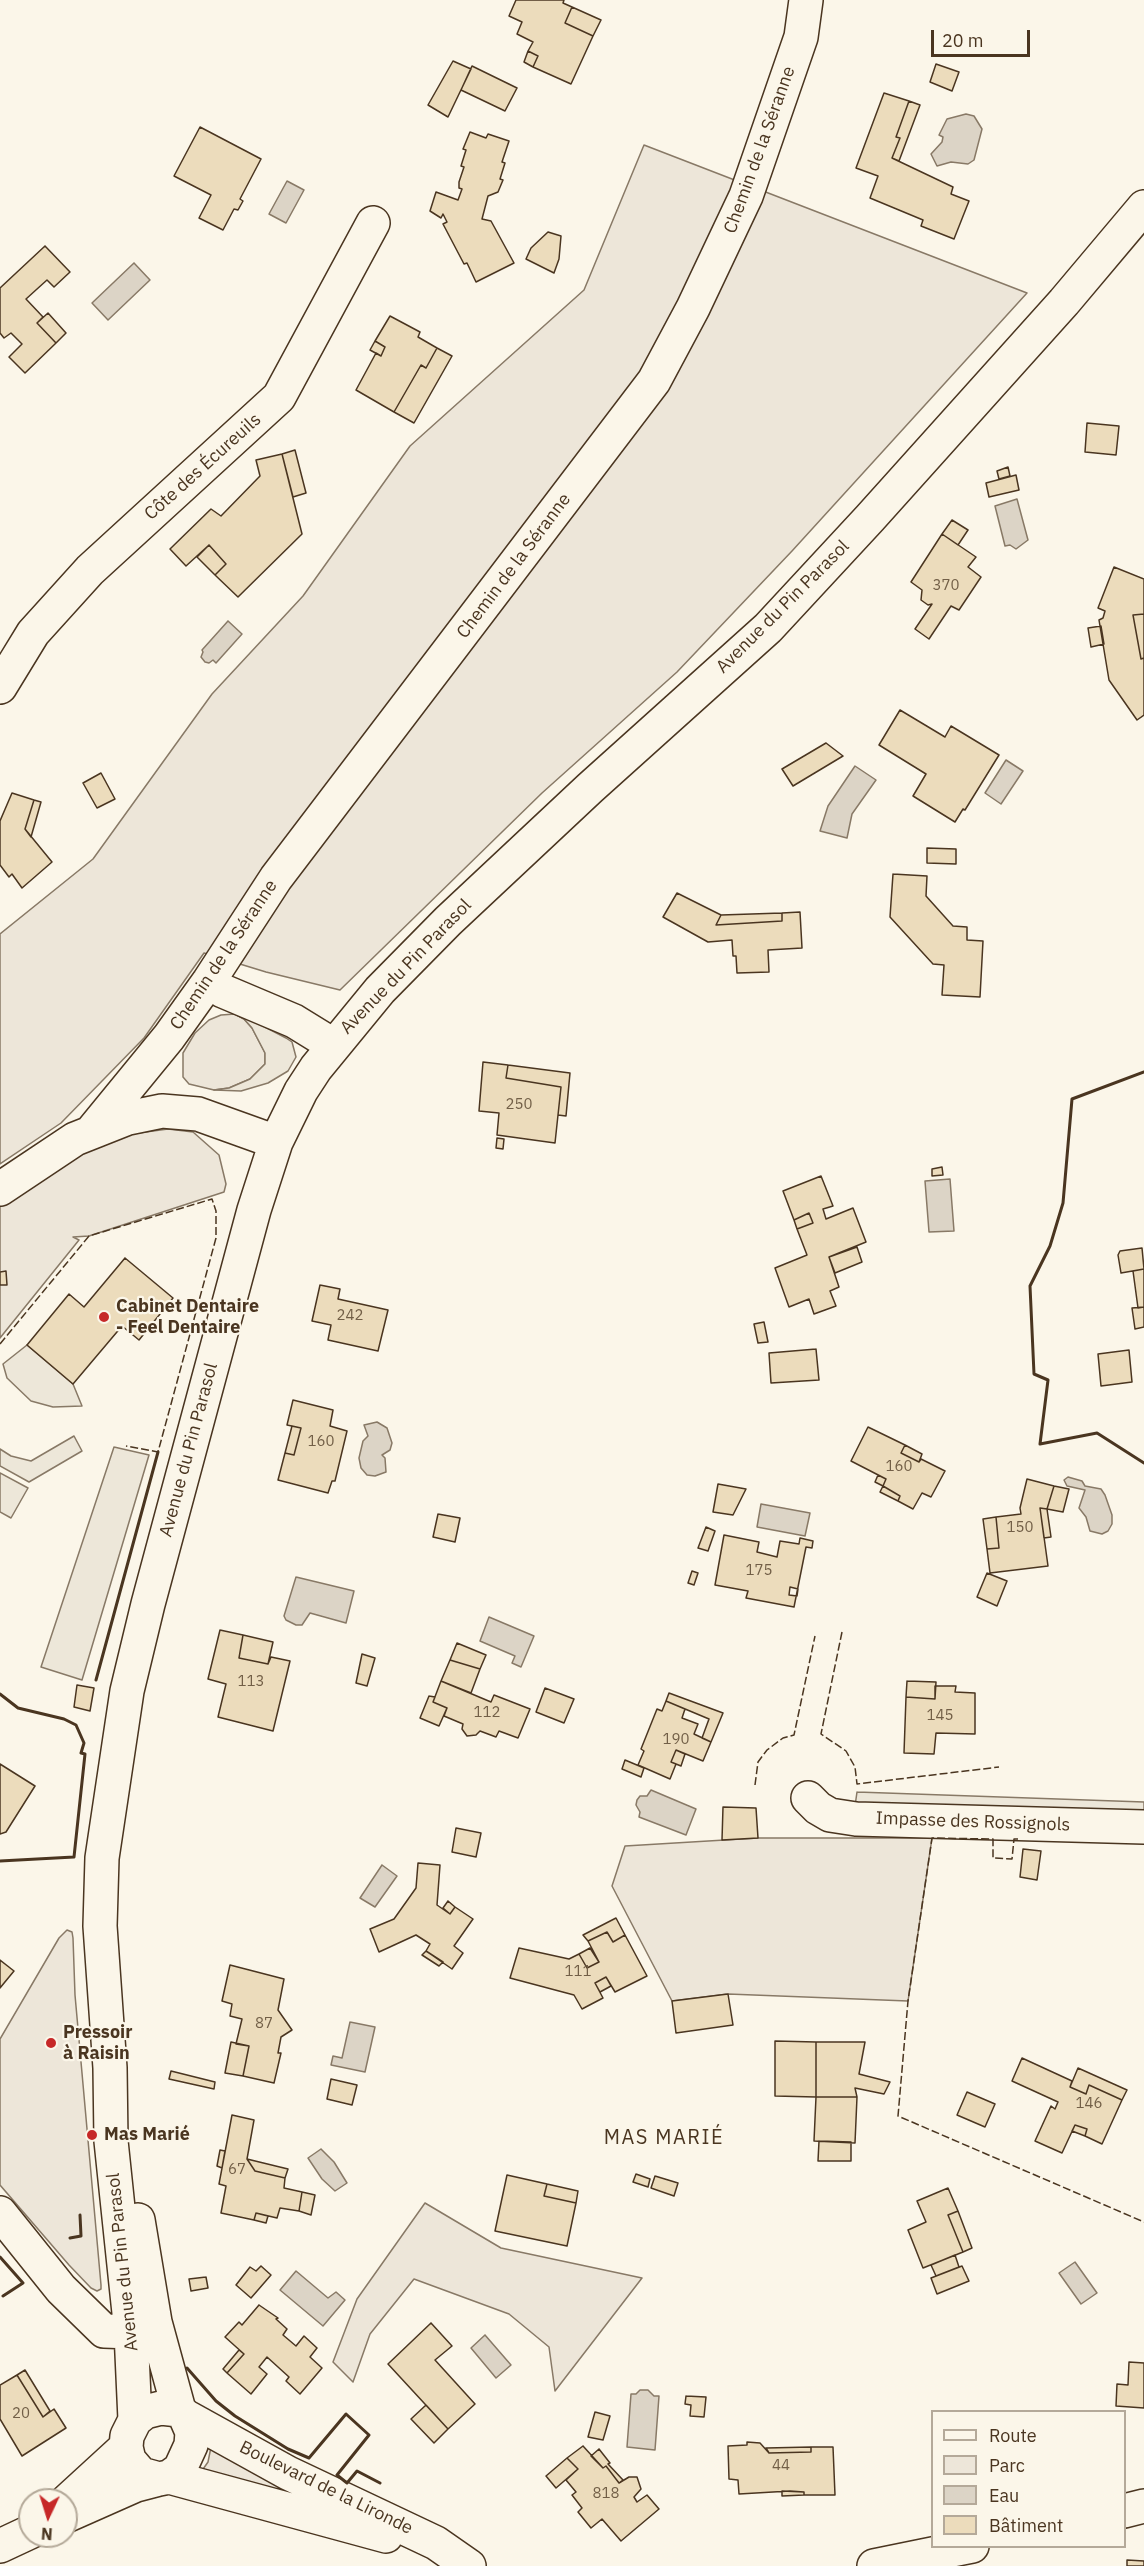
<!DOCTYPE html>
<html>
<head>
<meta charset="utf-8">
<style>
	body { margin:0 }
	#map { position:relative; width:1144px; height:2566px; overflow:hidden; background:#fbf6e9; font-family:"IBM Plex Sans",sans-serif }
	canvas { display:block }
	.legend { position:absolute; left:931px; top:2410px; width:195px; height:138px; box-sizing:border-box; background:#fbf6e9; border:2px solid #b4a999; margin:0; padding:8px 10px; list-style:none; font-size:18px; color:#4a3520 }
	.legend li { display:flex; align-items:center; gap:12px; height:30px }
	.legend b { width:30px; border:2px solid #b4a999 }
	.north { position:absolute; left:18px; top:2488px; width:60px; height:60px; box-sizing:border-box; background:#fbf6e9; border:2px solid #b4a999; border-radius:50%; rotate:184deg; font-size:16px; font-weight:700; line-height:24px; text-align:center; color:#4a3520 }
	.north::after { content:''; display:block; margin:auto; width:21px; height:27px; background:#c62828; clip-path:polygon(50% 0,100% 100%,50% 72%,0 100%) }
	.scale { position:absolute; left:931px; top:30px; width:99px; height:27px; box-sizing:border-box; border:3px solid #4a3520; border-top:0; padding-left:8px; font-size:18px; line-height:21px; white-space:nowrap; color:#4a3520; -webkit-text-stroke:4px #fbf6e9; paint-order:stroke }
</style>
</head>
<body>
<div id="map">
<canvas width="1144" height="2566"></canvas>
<ul class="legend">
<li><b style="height:8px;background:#fbf6e9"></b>Route</li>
<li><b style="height:16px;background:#ede6d9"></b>Parc</li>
<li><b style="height:16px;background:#dcd4c6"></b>Eau</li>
<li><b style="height:16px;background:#ecdcbc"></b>Bâtiment</li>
</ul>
<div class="north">N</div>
<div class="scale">20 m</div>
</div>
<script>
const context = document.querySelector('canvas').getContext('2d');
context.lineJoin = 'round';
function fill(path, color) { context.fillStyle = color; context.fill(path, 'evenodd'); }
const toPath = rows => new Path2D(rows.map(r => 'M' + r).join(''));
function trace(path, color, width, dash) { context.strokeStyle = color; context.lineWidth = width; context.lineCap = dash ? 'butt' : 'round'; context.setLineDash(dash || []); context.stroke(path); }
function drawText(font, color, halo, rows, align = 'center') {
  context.font = font + ' "IBM Plex Sans",sans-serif'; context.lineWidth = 4.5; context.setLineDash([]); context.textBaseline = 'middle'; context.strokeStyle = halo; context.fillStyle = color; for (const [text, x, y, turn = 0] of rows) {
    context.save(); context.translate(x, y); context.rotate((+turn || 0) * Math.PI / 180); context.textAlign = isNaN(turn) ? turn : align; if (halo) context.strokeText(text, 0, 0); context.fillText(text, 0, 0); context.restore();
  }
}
const green = toPath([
	[644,145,1027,293,792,551,677,672,542,793,340,990,266,972,204,953,144,1038,61,1123,0,1164,0,934,93,859,212,694,303,596,410,446,584,290,644,145],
	[235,1014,244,1019,252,1028,265,1053,265,1064,250,1079,229,1088,214,1090,189,1084,183,1077,183,1053,195,1033,209,1020,221,1015,235,1014],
	[168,1129,193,1132,219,1155,226,1184,224,1192,89,1236,73,1237,79,1240,0,1338,0,1203,82,1151,116,1136,168,1129],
	[758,1838,932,1838,908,2001,728,1994,672,2001,612,1886,625,1846,758,1838],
	[67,1930,72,1932,73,1938,75,1995,101,2285,101,2289,97,2291,91,2288,69,2265,0,2185,0,2039,59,1938,67,1930],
	[425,2203,501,2248,642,2278,555,2391,549,2347,509,2314,414,2279,370,2334,353,2382,333,2362,357,2299,425,2203],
	[211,2447,279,2485,280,2488,278,2490,201,2472,208,2462,211,2447]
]);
const parking = toPath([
	[235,1014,242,1015,286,1038,292,1042,296,1057,288,1071,268,1083,241,1091,214,1090,229,1088,250,1079,265,1064,265,1053,252,1028,244,1019,235,1014],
	[27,1345,73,1384,82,1406,53,1407,31,1401,7,1378,3,1364,27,1345],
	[74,1436,82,1451,29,1482,0,1466,0,1449,11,1456,31,1461,74,1436],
	[114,1447,149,1455,82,1680,41,1667,114,1447],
	[0,1473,28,1488,11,1518,0,1512,0,1473],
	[857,1792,1144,1802,1144,1815,855,1806,857,1792]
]);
const water = toPath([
	[966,114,974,116,982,129,974,160,968,164,951,162,937,166,931,154,942,142,943,137,939,135,947,119,966,114],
	[287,181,304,190,286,223,269,214,287,181],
	[134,263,150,280,108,320,92,303,134,263],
	[1017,499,1028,540,1016,549,1010,545,1005,546,995,506,1017,499],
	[228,621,242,634,216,663,213,660,209,663,205,662,201,657,203,652,202,650,228,621],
	[1006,760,1023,771,1001,804,985,793,1006,760],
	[855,766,876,780,852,814,847,838,820,831,828,806,855,766],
	[950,1179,954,1231,929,1232,925,1181,950,1179],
	[377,1422,387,1428,392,1443,390,1450,382,1455,385,1458,386,1472,375,1476,367,1475,361,1468,359,1458,363,1441,368,1436,364,1425,377,1422],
	[1068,1477,1082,1481,1085,1486,1101,1489,1105,1495,1112,1515,1112,1524,1108,1531,1102,1534,1090,1531,1086,1517,1079,1508,1085,1490,1067,1486,1064,1480,1068,1477],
	[761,1504,810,1513,805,1536,757,1527,761,1504],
	[296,1577,354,1591,346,1623,310,1613,302,1625,296,1625,286,1620,284,1616,296,1577],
	[489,1617,534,1636,521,1667,512,1663,515,1656,480,1641,489,1617],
	[651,1790,696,1809,686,1835,639,1817,640,1812,636,1805,637,1800,640,1796,647,1796,651,1790],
	[382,1865,397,1876,375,1907,360,1898,382,1865],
	[350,2022,375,2027,365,2072,331,2065,333,2056,342,2058,350,2022],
	[321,2149,334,2162,347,2183,335,2191,322,2179,308,2158,321,2149],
	[1075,2262,1097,2293,1081,2304,1059,2273,1075,2262],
	[296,2271,328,2298,336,2292,345,2300,323,2326,280,2290,296,2271],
	[485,2335,511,2365,496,2378,471,2348,485,2335],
	[640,2390,648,2390,654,2396,659,2396,655,2450,627,2447,631,2394,636,2394,640,2390]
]);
const building = toPath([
	[516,0,564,0,563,3,572,7,565,23,593,36,571,84,533,67,538,56,528,51,533,42,517,34,522,22,509,16,516,0],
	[572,7,601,20,593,36,565,23,572,7],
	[528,51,538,56,533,67,524,62,528,51],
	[453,61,471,69,448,117,428,105,453,61],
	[936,64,959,72,952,91,930,82,936,64],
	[472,66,517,88,505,111,461,90,472,66],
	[884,93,909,101,896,137,900,138,892,158,953,187,951,194,969,201,954,239,921,226,923,220,870,198,878,176,856,168,884,93],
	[909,101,920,105,899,161,892,158,900,138,896,137,909,101],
	[200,127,261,159,240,199,243,201,238,210,234,209,223,230,199,218,211,195,174,176,200,127],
	[470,132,486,138,488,134,509,141,502,162,505,163,500,179,503,180,498,192,488,196,482,219,491,221,514,263,476,282,467,263,464,264,443,224,447,222,443,214,441,218,430,211,436,192,458,200,462,189,459,188,459,182,464,167,461,166,466,150,463,149,470,132],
	[548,232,561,236,559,259,554,273,526,259,531,248,548,232],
	[45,246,70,272,54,287,47,280,26,299,43,317,37,323,56,343,25,373,9,357,22,344,11,333,4,338,0,333,0,288,45,246],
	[48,313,66,333,56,343,37,323,48,313],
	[390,316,420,332,418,337,437,348,426,368,421,365,394,412,356,390,376,353,381,356,385,347,375,341,390,316],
	[375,341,385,347,381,356,370,350,375,341],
	[437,348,452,356,414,423,394,412,421,365,426,368,437,348],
	[1087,423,1119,426,1116,455,1085,452,1087,423],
	[295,450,306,493,293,497,282,454,295,450],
	[282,454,302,534,238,597,215,575,226,564,209,545,186,566,170,549,211,509,221,516,260,476,256,460,282,454],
	[1008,467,1010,476,999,479,997,471,1008,467],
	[1016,475,1019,490,989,497,986,483,1016,475],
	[952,520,968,530,958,545,942,534,952,520],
	[942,534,976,557,968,567,981,577,959,610,951,606,929,639,915,629,932,604,928,605,921,600,922,590,911,582,942,534],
	[209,545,226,564,215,575,197,557,209,545],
	[1114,567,1144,579,1144,614,1133,615,1141,659,1144,658,1144,715,1137,720,1109,680,1099,620,1103,618,1105,611,1098,608,1114,567],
	[1144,614,1144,658,1141,659,1133,615,1144,614],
	[1101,626,1104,644,1091,647,1088,628,1101,626],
	[900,710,945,737,951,726,999,755,965,810,963,809,955,822,913,796,926,774,879,745,900,710],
	[826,743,843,756,793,786,782,769,826,743],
	[101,773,115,799,97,808,83,783,101,773],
	[12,793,34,800,25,829,52,862,22,888,12,874,9,877,0,865,0,821,12,793],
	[34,800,41,802,31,837,25,829,34,800],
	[927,848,956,849,956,864,927,863,927,848],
	[893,874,927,876,926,896,953,926,967,927,967,940,983,941,980,997,942,995,944,965,933,964,890,917,893,874],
	[677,893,721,915,716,925,782,921,782,913,800,912,802,948,768,950,769,972,737,973,736,956,733,956,732,940,708,942,663,917,677,893],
	[782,913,782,921,716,925,721,915,782,913],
	[483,1062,508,1065,506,1078,561,1087,555,1143,497,1135,499,1113,479,1111,483,1062],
	[508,1065,570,1073,566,1116,558,1115,561,1087,506,1078,508,1065],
	[497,1138,504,1139,503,1149,496,1148,497,1138],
	[942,1167,943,1175,932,1176,932,1169,942,1167],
	[821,1176,833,1206,823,1209,826,1219,853,1208,866,1242,829,1257,839,1287,830,1291,836,1306,814,1314,809,1299,789,1307,775,1268,807,1255,797,1229,813,1223,809,1213,794,1220,783,1191,821,1176],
	[809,1213,813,1223,797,1229,794,1220,809,1213],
	[857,1247,862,1262,835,1273,829,1257,857,1247],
	[1142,1248,1144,1269,1121,1273,1118,1255,1120,1251,1142,1248],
	[125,1258,173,1298,139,1340,122,1326,73,1384,27,1345,69,1294,84,1307,125,1258],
	[1144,1269,1144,1307,1138,1308,1133,1271,1144,1269],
	[6,1271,7,1285,0,1285,0,1272,6,1271],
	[320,1285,340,1289,338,1299,388,1310,378,1351,328,1340,331,1325,312,1321,320,1285],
	[1144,1307,1144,1327,1135,1329,1132,1308,1144,1307],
	[764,1322,768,1342,758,1343,754,1324,764,1322],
	[816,1349,819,1380,771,1383,769,1353,816,1349],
	[1129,1350,1132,1382,1101,1386,1098,1354,1129,1350],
	[293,1400,333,1410,330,1426,347,1431,335,1481,332,1481,328,1493,278,1480,285,1453,294,1455,301,1428,287,1425,293,1400],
	[292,1426,301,1428,294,1455,285,1453,292,1426],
	[868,1427,905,1445,901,1453,919,1462,921,1459,945,1471,931,1497,922,1493,913,1509,898,1501,900,1496,883,1486,886,1479,851,1461,868,1427],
	[905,1445,922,1454,919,1462,901,1453,905,1445],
	[878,1475,886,1479,883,1486,875,1482,878,1475],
	[1027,1479,1054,1486,1047,1509,1040,1508,1048,1566,990,1573,987,1549,999,1548,996,1517,1021,1514,1020,1508,1027,1479],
	[718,1484,746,1489,733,1515,713,1512,718,1484],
	[883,1486,900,1496,898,1501,880,1492,883,1486],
	[1054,1486,1069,1489,1063,1512,1047,1509,1054,1486],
	[1040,1508,1047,1509,1051,1537,1044,1538,1040,1508],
	[438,1514,460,1518,455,1542,433,1537,438,1514],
	[996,1517,999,1548,987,1549,983,1519,996,1517],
	[706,1527,715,1531,708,1551,698,1548,706,1527],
	[724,1535,759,1542,757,1552,777,1557,780,1541,799,1544,800,1538,813,1541,812,1548,806,1547,794,1607,746,1598,748,1591,715,1585,724,1535],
	[692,1571,698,1573,694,1585,688,1583,692,1571],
	[987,1573,1007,1581,997,1606,977,1597,987,1573],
	[790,1587,798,1589,797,1596,789,1595,790,1587],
	[220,1630,243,1635,239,1658,268,1664,271,1657,290,1661,273,1731,218,1717,226,1684,208,1679,220,1630],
	[243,1635,273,1642,268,1664,239,1658,243,1635],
	[457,1643,486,1655,480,1669,450,1660,457,1643],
	[362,1654,375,1658,367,1686,356,1683,362,1654],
	[450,1660,480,1669,471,1693,441,1681,450,1660],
	[441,1681,491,1702,494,1695,530,1709,518,1738,499,1731,496,1737,480,1731,476,1735,467,1736,462,1729,463,1724,444,1716,447,1708,433,1702,441,1681],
	[907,1681,936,1682,935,1699,906,1697,907,1681],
	[77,1685,94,1688,90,1711,74,1707,77,1685],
	[935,1686,956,1686,955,1692,975,1693,975,1734,936,1733,934,1754,904,1753,906,1697,935,1699,935,1686],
	[545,1688,574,1699,564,1723,536,1712,545,1688],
	[669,1693,723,1713,711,1742,702,1738,709,1719,666,1701,669,1693],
	[429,1696,435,1697,433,1702,447,1708,439,1726,420,1718,429,1696],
	[666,1701,685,1709,682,1718,698,1724,694,1734,711,1742,703,1761,676,1750,671,1762,676,1764,670,1779,638,1765,644,1751,641,1749,657,1709,662,1711,666,1701],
	[676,1750,685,1754,681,1766,671,1762,676,1750],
	[625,1760,644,1768,641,1777,622,1769,625,1760],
	[0,1764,35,1786,6,1832,0,1834,0,1764],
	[723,1807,756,1808,758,1838,722,1840,723,1807],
	[456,1828,481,1833,476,1857,452,1852,456,1828],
	[1023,1849,1041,1851,1037,1880,1020,1877,1023,1849],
	[418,1863,440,1865,437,1905,450,1914,455,1907,473,1919,454,1946,463,1953,452,1969,426,1951,430,1944,416,1935,379,1952,370,1929,394,1919,416,1888,418,1863],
	[448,1901,455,1907,450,1914,443,1908,448,1901],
	[616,1918,625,1935,613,1942,607,1932,588,1941,583,1935,616,1918],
	[607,1932,613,1942,625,1935,647,1976,615,1992,606,1977,595,1983,603,1998,582,2009,574,1995,510,1978,519,1948,569,1959,579,1954,587,1968,599,1962,588,1941,607,1932],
	[590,1948,599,1962,587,1968,579,1954,590,1948],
	[426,1951,443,1962,439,1966,422,1955,426,1951],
	[0,1960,14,1971,0,1988,0,1960],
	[230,1965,284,1979,278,2010,292,2030,281,2037,278,2053,281,2053,274,2083,243,2076,249,2046,236,2044,242,2019,230,2016,232,2004,222,2001,230,1965],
	[606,1977,611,1986,600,1992,595,1983,606,1977],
	[728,1994,733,2025,676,2033,672,2001,728,1994],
	[775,2041,816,2042,816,2097,775,2096,775,2041],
	[231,2042,249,2046,243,2076,225,2073,231,2042],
	[816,2042,865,2042,859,2074,890,2082,884,2094,855,2088,857,2097,816,2097,816,2042],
	[1022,2058,1072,2081,1070,2087,1086,2094,1089,2085,1122,2100,1102,2144,1085,2136,1087,2129,1075,2125,1062,2153,1035,2141,1051,2106,1055,2109,1058,2102,1012,2081,1022,2058],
	[1078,2068,1127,2090,1122,2100,1089,2085,1086,2094,1070,2087,1078,2068],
	[171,2071,215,2082,214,2089,169,2079,171,2071],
	[331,2079,357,2085,352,2105,327,2099,331,2079],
	[967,2092,995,2104,985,2127,957,2115,967,2092],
	[816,2097,857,2097,855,2143,814,2141,816,2097],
	[232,2115,254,2120,247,2159,255,2171,285,2178,284,2188,302,2192,299,2211,280,2208,277,2218,256,2213,254,2220,221,2213,226,2186,219,2184,232,2115],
	[1075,2125,1087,2129,1085,2136,1072,2131,1075,2125],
	[819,2141,851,2142,851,2161,818,2161,819,2141],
	[220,2150,225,2151,222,2168,217,2166,220,2150],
	[247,2159,288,2169,285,2178,255,2171,247,2159],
	[636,2174,650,2179,648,2187,633,2182,636,2174],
	[507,2175,547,2184,544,2196,576,2203,567,2246,495,2231,507,2175],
	[655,2176,678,2183,674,2196,651,2188,655,2176],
	[547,2184,578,2191,576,2203,544,2196,547,2184],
	[948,2188,958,2211,948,2215,963,2252,923,2268,908,2230,926,2222,917,2201,948,2188],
	[302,2192,315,2195,311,2215,299,2211,302,2192],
	[958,2211,972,2248,963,2252,948,2215,958,2211],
	[256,2213,268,2216,266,2223,254,2220,256,2213],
	[955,2255,959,2267,936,2276,931,2265,955,2255],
	[261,2266,271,2275,251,2298,236,2285,250,2267,256,2271,261,2266],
	[962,2266,969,2281,937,2294,931,2278,962,2266],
	[206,2277,208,2288,191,2291,189,2279,206,2277],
	[259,2305,278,2318,276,2319,287,2329,283,2335,296,2346,304,2336,317,2348,310,2357,322,2368,300,2394,286,2381,289,2377,267,2357,259,2367,267,2374,251,2394,227,2373,244,2354,225,2337,239,2322,242,2325,259,2305],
	[431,2323,452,2346,435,2360,475,2404,448,2429,388,2364,431,2323],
	[239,2350,244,2354,227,2373,223,2369,239,2350],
	[1129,2362,1144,2363,1144,2408,1116,2406,1117,2384,1128,2385,1129,2362],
	[25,2370,50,2411,43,2417,17,2375,25,2370],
	[17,2375,43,2417,54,2409,66,2428,22,2456,0,2419,0,2385,17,2375],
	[686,2396,706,2397,704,2417,690,2416,691,2405,685,2404,686,2396],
	[426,2405,448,2429,434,2443,411,2419,426,2405],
	[595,2412,610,2416,603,2440,588,2437,595,2412],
	[747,2442,760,2443,769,2453,811,2452,811,2447,833,2447,835,2495,804,2495,804,2492,790,2491,739,2494,738,2480,729,2479,728,2446,747,2445,747,2442],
	[583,2446,603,2468,606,2466,619,2483,629,2477,637,2477,641,2489,634,2497,637,2502,647,2495,659,2509,621,2541,602,2519,591,2528,578,2512,582,2508,572,2495,576,2492,566,2480,578,2469,567,2458,583,2446],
	[811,2447,811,2452,769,2453,766,2448,811,2447],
	[599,2449,610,2463,608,2464,623,2480,619,2483,606,2466,603,2468,591,2456,599,2449],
	[567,2458,578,2469,556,2488,546,2476,567,2458],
	[782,2491,804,2492,804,2495,782,2496,782,2491],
	[1127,2560,1144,2561,1144,2566,1127,2566,1127,2560]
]);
const minor = toPath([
	[0,687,33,633,90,570,279,397,373,223],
	[209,981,223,991,294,1021,333,1045],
	[92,1131,169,1037,209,981,276,878,654,381,693,308,746,196,801,37,806,0],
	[0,1189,75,1139,128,1118,162,1111,198,1114,276,1142],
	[808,1798,818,1808,830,1815,856,1819,1144,1827],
	[0,2213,61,2289,104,2331,131,2332,150,2325],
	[138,2220,155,2322,179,2410],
	[161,2408,179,2410,185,2416,192,2432,191,2445,180,2469,169,2477,159,2479,141,2474,129,2460,126,2447,127,2436,135,2420,145,2412,161,2408],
	[185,2416,288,2473,436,2543,469,2566],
	[135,2420,131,2332,111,2141,110,2068,100,1926,102,1858,127,1691,148,1604,254,1210,276,1142,301,1091,316,1068,380,990,448,921,590,788,768,628,870,518,1064,302,1144,207],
	[169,2477,386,2536],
	[66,2502,126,2447],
	[1124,2511,1144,2506],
	[66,2516,136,2485,159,2479],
	[0,2546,30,2532],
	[874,2566,972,2546]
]);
const fence = toPath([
	[0,1344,89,1236,212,1199,216,1211,216,1238,158,1452,126,1446],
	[842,1632,821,1734,846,1751,855,1767,857,1784,999,1767],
	[755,1785,758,1762,767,1750,783,1738,794,1735,815,1636],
	[1018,1839,1014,1839,1012,1859,993,1858,993,1839,932,1838,908,2001,898,2116,1144,2222]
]);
const wall = toPath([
	[1144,1072,1072,1099,1063,1203,1050,1246,1030,1286,1034,1374,1048,1380,1040,1444,1097,1433,1144,1463],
	[96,1680,158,1452],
	[0,1694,18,1708,64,1719,76,1725,84,1743,81,1753,85,1754,74,1857,0,1861],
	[70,2238,81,2236,80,2215],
	[0,2257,23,2283,3,2296],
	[187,2368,216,2401,235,2416,288,2449,309,2458,346,2414,369,2435,337,2475,347,2483,357,2471,380,2483]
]);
const markers = [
	[104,1317,6,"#c62828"],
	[51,2043,6,"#c62828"],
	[92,2135,6,"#c62828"]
];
const numberNames = [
	["370",946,586],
	["250",519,1105],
	["242",350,1316],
	["160",321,1442],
	["160",899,1467],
	["150",1020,1528],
	["175",759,1571],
	["113",251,1682],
	["112",487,1713],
	["145",940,1716],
	["190",676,1740],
	["111",578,1972],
	["87",264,2024],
	["146",1089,2104],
	["67",237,2170],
	["20",21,2414],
	["44",781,2466],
	["818",606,2494]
];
const streetNames = [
	["Chemin de la Séranne",760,150,-70],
	["Côte des Écureuils",203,467,-42],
	["Chemin de la Séranne",514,566,-53],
	["Avenue du Pin Parasol",783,607,-45],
	["Chemin de la Séranne",224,955,-56],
	["Avenue du Pin Parasol",406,967,-46],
	["Avenue du Pin Parasol",189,1450,-75],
	["Impasse des Rossignols",973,1822,2],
	["Avenue du Pin Parasol",123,2262,-96],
	["Boulevard de la Lironde",326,2488,26]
];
const poiNames = [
	["Cabinet Dentaire",116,1307],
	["- Feel Dentaire",116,1328],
	["Pressoir",63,2033],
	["à Raisin",63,2054],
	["Mas Marié",104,2135]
];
const neighbourhoodNames = [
	["MAS MARIÉ",664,2138]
];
fill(green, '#ede6d9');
trace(green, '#887966', 1.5);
fill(parking, '#ede7d9');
trace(parking, '#887966', 1.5);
fill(water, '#dcd4c6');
trace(water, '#887966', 1.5);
fill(building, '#ecdcbc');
trace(building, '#4a3520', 1.5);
trace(minor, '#4a3520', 36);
trace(minor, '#fbf6e9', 33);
trace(fence, '#4a3520', 1.5, [8, 3]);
trace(wall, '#4a3520', 3);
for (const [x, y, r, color] of markers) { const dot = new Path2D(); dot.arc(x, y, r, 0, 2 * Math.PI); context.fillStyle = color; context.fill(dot); trace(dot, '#fbf6e9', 2); }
drawText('15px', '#725f47', null, numberNames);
drawText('18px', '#4a3520', '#fbf6e9', streetNames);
drawText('bold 18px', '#4a3520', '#fbf6e9', poiNames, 'left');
context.letterSpacing = '1.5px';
drawText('20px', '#4a3520', '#fbf6e9', neighbourhoodNames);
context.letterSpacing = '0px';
</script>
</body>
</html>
